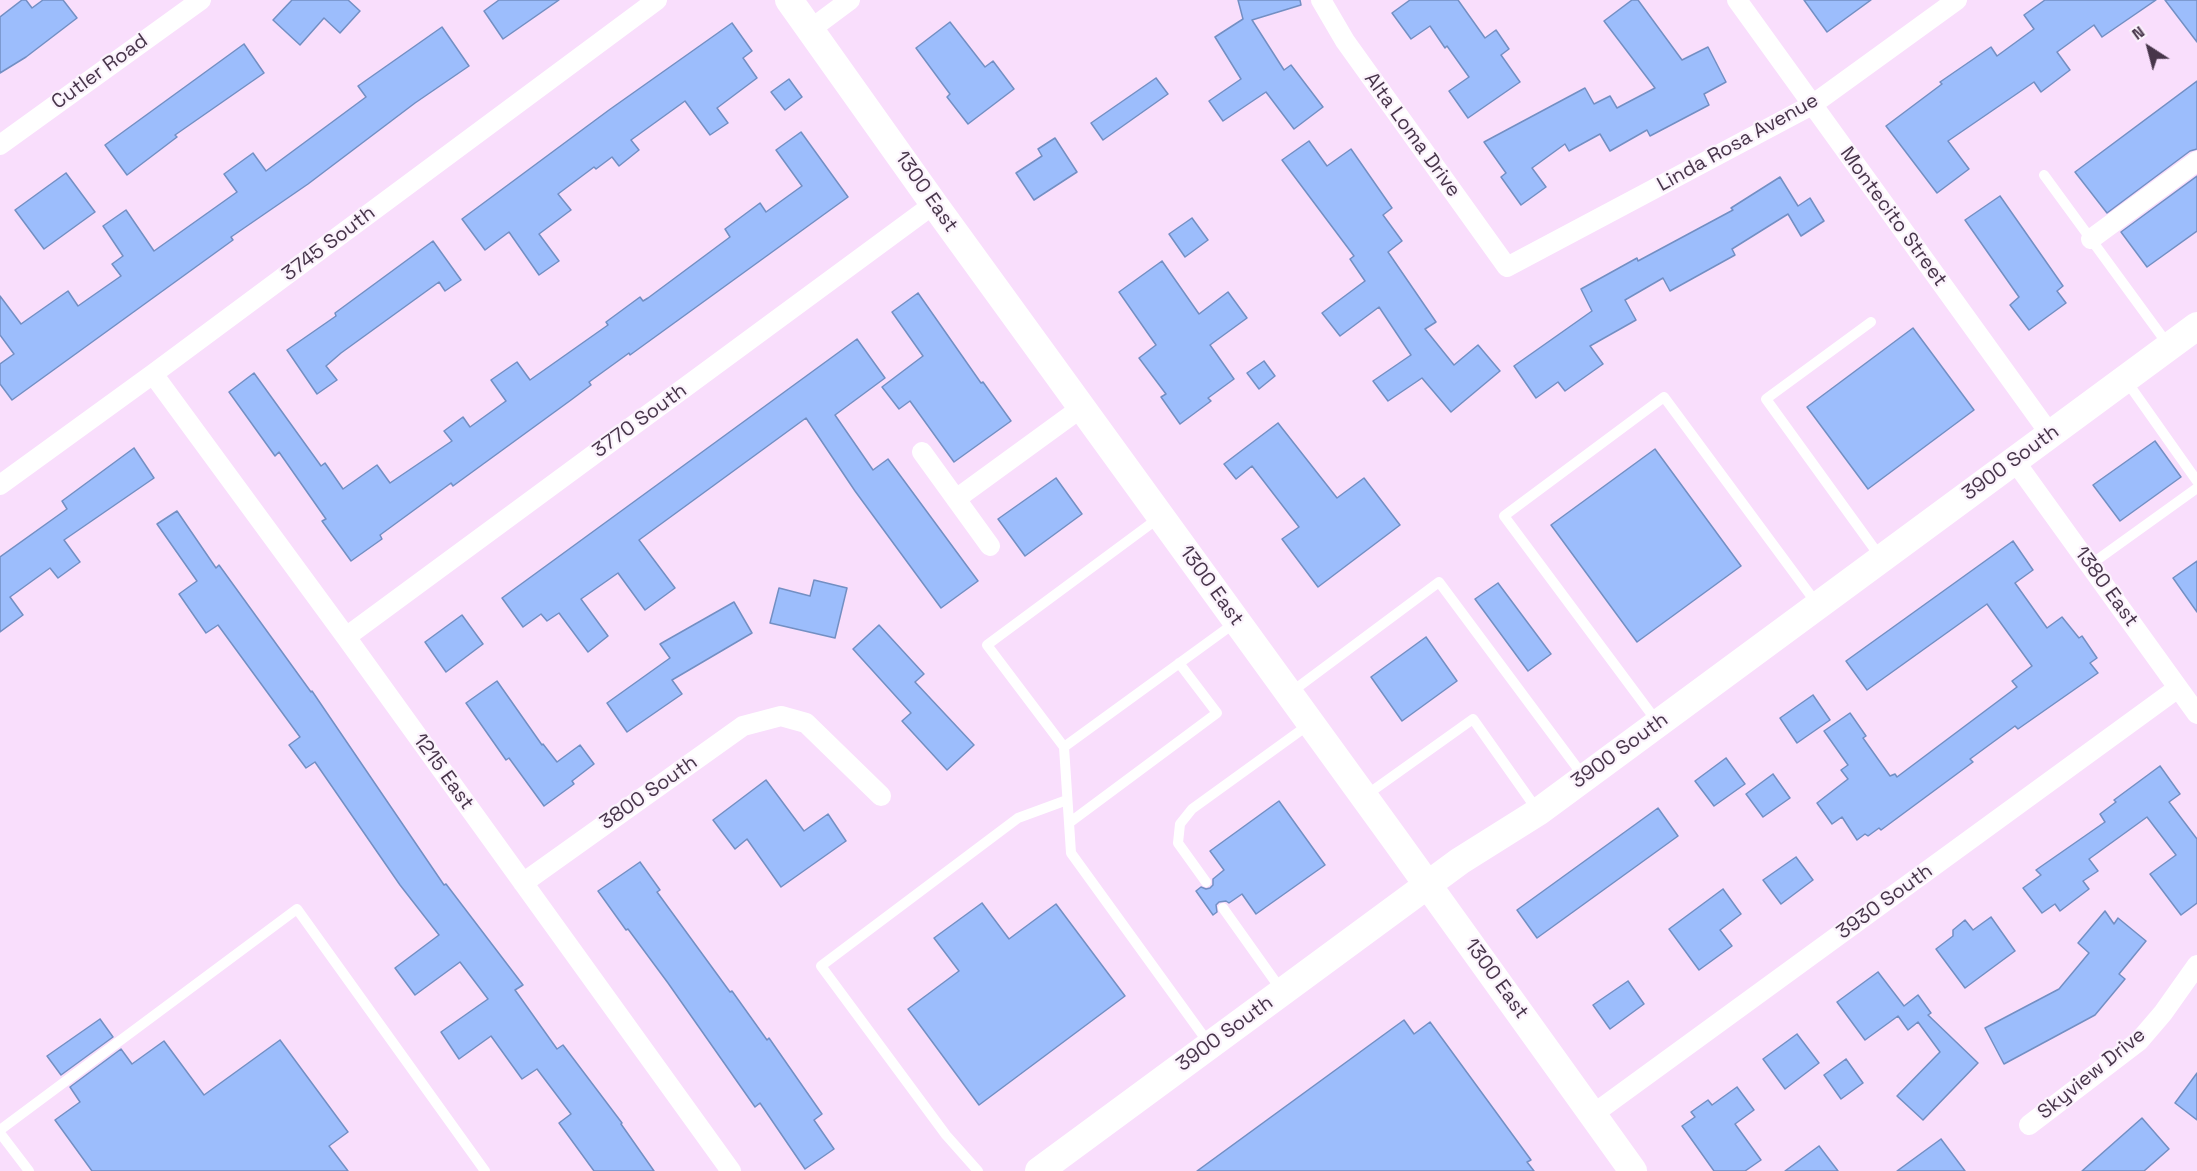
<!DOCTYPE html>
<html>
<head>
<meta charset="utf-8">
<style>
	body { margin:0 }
	#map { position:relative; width:2197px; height:1171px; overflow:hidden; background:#f9defc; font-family:"Space Grotesk",sans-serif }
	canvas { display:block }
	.north { position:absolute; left:2119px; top:18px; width:60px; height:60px; -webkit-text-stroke:4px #fbf2fc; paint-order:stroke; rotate:324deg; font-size:16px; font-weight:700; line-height:24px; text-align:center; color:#47354a }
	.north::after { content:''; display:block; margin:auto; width:21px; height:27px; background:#47354a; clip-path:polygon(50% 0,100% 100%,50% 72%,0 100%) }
</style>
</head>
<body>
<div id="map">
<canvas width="2197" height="1171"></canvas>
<div class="north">N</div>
</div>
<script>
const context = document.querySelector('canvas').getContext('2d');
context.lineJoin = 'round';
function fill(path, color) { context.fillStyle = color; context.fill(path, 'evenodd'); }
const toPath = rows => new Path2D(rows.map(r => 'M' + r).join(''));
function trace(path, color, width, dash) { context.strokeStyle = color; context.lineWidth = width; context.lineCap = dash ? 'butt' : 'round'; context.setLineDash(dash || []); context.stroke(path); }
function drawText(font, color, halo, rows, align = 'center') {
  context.font = font + ' "Space Grotesk",sans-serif'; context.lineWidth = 4.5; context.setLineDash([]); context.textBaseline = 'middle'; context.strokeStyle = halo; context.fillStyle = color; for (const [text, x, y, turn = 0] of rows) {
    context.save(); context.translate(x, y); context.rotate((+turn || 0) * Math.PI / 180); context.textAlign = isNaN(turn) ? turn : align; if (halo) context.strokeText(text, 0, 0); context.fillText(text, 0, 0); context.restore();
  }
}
const building = toPath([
	[22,0,26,0,32,8,43,0,63,0,77,18,26,57,0,73,0,17,22,0],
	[292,0,348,0,360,11,340,33,324,18,300,45,273,20,292,0],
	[499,0,559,0,503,39,484,11,499,0],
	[1238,0,1300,0,1301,5,1252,20,1284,70,1291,65,1323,107,1294,129,1266,92,1223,121,1209,101,1241,79,1215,37,1243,19,1238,0],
	[1410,0,1458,0,1485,38,1496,30,1509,49,1501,55,1520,82,1468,118,1449,91,1469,77,1447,46,1445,48,1430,26,1411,39,1392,13,1410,0],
	[1632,0,1638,0,1682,60,1708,47,1726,82,1704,94,1709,105,1650,136,1647,130,1610,151,1600,134,1569,151,1565,144,1532,168,1546,187,1521,205,1501,177,1506,173,1484,142,1585,88,1594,104,1610,96,1617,108,1655,88,1604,21,1632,0],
	[1804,0,1871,0,1827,32,1804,0],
	[2045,0,2156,0,2102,37,2094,25,2057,52,2070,70,2041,92,2034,82,1948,141,1969,169,1937,193,1886,126,1942,84,1940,82,1991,47,1997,56,2034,29,2024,15,2045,0],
	[2165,0,2197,0,2197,42,2165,0],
	[950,22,985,67,993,61,1014,89,968,124,947,97,950,94,916,48,950,22],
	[732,23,752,51,743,58,757,78,717,108,728,123,710,135,685,101,631,140,639,150,619,166,612,157,596,169,594,167,558,194,571,210,539,234,559,261,539,275,509,232,485,250,462,219,609,110,732,23],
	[442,27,469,66,415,103,308,184,231,237,233,240,12,400,0,384,0,364,14,354,0,335,0,296,21,324,68,291,78,306,121,276,112,264,123,256,103,226,126,210,154,251,237,192,224,174,253,153,266,171,366,97,358,86,442,27],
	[244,44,264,73,175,135,177,137,127,175,105,145,244,44],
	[1156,78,1168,94,1103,140,1091,123,1156,78],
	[789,79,802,97,785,110,771,92,789,79],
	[2197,81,2197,149,2190,151,2107,213,2075,172,2197,81],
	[801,132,848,197,630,355,629,353,589,382,591,385,571,400,453,486,451,483,380,535,382,539,351,561,322,521,326,519,279,452,275,456,229,392,254,373,321,466,325,463,343,489,377,465,390,483,452,441,444,431,463,417,470,427,506,401,491,380,517,362,530,380,608,325,606,322,640,297,643,301,648,298,730,237,725,229,760,203,766,212,802,186,776,150,801,132],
	[1055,138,1077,172,1034,200,1016,173,1042,156,1038,149,1055,138],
	[1309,141,1327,166,1351,149,1392,208,1383,215,1402,241,1388,252,1436,322,1425,329,1454,365,1478,345,1500,371,1451,412,1422,378,1388,401,1373,381,1411,355,1379,307,1340,336,1322,313,1365,281,1350,259,1354,256,1282,160,1309,141],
	[66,173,95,212,44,249,15,210,66,173],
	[2197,176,2197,231,2147,267,2121,232,2197,176],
	[1780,177,1798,206,1810,198,1824,221,1801,236,1788,214,1732,249,1735,255,1670,291,1663,278,1625,300,1636,320,1590,346,1603,364,1565,391,1558,382,1536,398,1514,366,1592,311,1581,289,1637,258,1638,261,1733,210,1731,208,1780,177],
	[2000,196,2063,286,2057,291,2066,303,2029,330,2010,305,2019,297,1965,220,2000,196],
	[1192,218,1208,240,1185,257,1169,234,1192,218],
	[433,241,461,280,445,291,439,282,341,353,326,366,337,380,317,394,287,350,336,316,335,313,433,241],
	[1162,261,1199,314,1228,292,1247,318,1210,345,1234,379,1208,398,1211,401,1180,424,1161,397,1166,394,1139,358,1156,345,1119,292,1162,261],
	[918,293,981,383,983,382,1011,421,954,462,910,401,899,409,882,387,923,356,892,312,918,293],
	[1913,328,1974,410,1868,489,1807,407,1913,328],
	[857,339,885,378,835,415,873,470,888,459,978,581,941,608,855,491,806,418,639,540,675,588,645,610,618,573,581,599,608,636,588,652,559,613,547,621,541,614,523,627,502,598,857,339],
	[1264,361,1275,376,1259,389,1247,373,1264,361],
	[1278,423,1337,498,1364,478,1400,525,1318,587,1282,539,1299,527,1252,466,1236,479,1224,464,1278,423],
	[2155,441,2181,477,2120,521,2093,485,2155,441],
	[134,448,154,478,64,540,80,562,58,578,50,568,10,597,23,615,0,632,0,557,67,509,62,501,134,448],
	[1655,449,1741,566,1637,642,1551,525,1655,449],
	[1056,478,1082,514,1025,556,998,519,1056,478],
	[177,511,216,568,219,565,311,692,312,691,444,885,446,884,523,985,515,990,557,1049,563,1045,622,1123,621,1124,654,1171,594,1171,559,1123,571,1114,537,1069,522,1079,491,1036,459,1059,441,1032,488,999,460,962,415,995,395,968,439,935,400,885,315,762,306,768,289,745,300,737,218,625,206,633,179,594,197,581,157,524,177,511],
	[2013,541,2033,570,2015,583,2047,628,2062,617,2079,638,2082,636,2097,658,2090,663,2098,673,2018,729,2015,726,1970,759,1973,762,1881,830,1879,828,1868,836,1865,834,1857,840,1842,817,1832,824,1817,803,1848,779,1841,770,1848,765,1824,731,1850,713,1866,736,1863,738,1890,776,1895,774,1897,777,2017,687,2012,681,2032,666,1987,604,1867,690,1846,661,2013,541],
	[2197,561,2197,612,2173,578,2197,561],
	[814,580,847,588,835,638,770,623,779,588,810,596,814,580],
	[1498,583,1551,654,1528,671,1475,599,1498,583],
	[734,602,752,633,672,680,682,694,627,732,607,703,670,658,660,644,734,602],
	[462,615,483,644,446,672,425,642,462,615],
	[879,625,924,674,915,682,974,745,947,770,902,721,911,713,853,649,879,625],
	[1426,637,1457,681,1402,721,1371,677,1426,637],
	[497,681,542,745,543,744,557,762,580,745,594,764,572,781,574,784,544,806,509,758,506,760,466,703,497,681],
	[1813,695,1830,720,1797,743,1780,718,1813,695],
	[1726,758,1745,784,1714,806,1695,781,1726,758],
	[2160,766,2180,794,2169,802,2197,839,2197,903,2181,915,2150,874,2176,855,2147,817,2089,859,2098,871,2083,881,2089,889,2060,911,2055,904,2042,913,2023,888,2041,875,2036,870,2105,822,2100,814,2116,802,2114,800,2160,766],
	[1773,774,1790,798,1763,817,1746,794,1773,774],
	[766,780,804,831,828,814,846,841,781,887,747,839,735,849,713,820,766,780],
	[1279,801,1325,865,1256,914,1242,894,1229,903,1226,901,1219,902,1216,905,1217,912,1213,915,1196,891,1201,887,1206,889,1210,888,1213,885,1213,879,1224,870,1210,851,1279,801],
	[1658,808,1678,836,1537,938,1517,910,1658,808],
	[1796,857,1813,880,1781,904,1763,880,1796,857],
	[640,862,660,890,657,892,730,992,732,991,767,1040,769,1038,822,1114,814,1120,834,1149,805,1169,760,1103,755,1107,668,983,628,929,626,930,598,891,640,862],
	[1723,889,1741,914,1720,930,1732,946,1699,970,1669,929,1723,889],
	[982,903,1009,939,1056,904,1125,996,979,1105,908,1009,959,971,934,938,982,903],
	[2105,911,2114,924,2118,918,2146,941,2119,974,2125,979,2095,1015,2004,1064,1985,1028,2059,989,2089,953,2078,943,2105,911],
	[1991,917,2015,951,1965,988,1936,949,1953,936,1953,930,1965,920,1973,930,1991,917],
	[1878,972,1904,1006,1918,995,1931,1013,1928,1015,1978,1063,1923,1120,1897,1096,1940,1052,1918,1022,1908,1030,1898,1016,1865,1040,1837,1002,1878,972],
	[1628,981,1644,1004,1610,1029,1593,1005,1628,981],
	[100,1019,113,1037,61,1075,47,1056,100,1019],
	[1404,1020,1414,1034,1430,1022,1531,1160,1527,1162,1534,1171,1197,1171,1404,1020],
	[1797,1034,1819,1063,1785,1089,1763,1059,1797,1034],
	[280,1040,348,1132,329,1146,348,1171,92,1171,55,1120,80,1102,70,1087,121,1049,132,1064,164,1041,204,1095,280,1040],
	[1846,1059,1863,1083,1841,1099,1824,1075,1846,1059],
	[2197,1073,2197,1120,2175,1103,2197,1073],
	[1737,1087,1754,1110,1735,1124,1761,1160,1745,1171,1714,1171,1682,1126,1695,1117,1691,1112,1708,1100,1712,1105,1737,1087],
	[2142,1118,2169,1149,2144,1171,2082,1171,2142,1118],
	[1941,1139,1965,1171,1897,1171,1941,1139],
	[1819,1146,1838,1171,1785,1171,1819,1146]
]);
const lane = toPath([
	[2044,175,2169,346],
	[1871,322,1766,399,1881,558],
	[2125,379,2197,481],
	[1160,517,987,645,1064,747,1071,853,1210,1045],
	[2090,565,2197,488],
	[1290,693,1439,582,1584,777],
	[1658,723,1504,516,1664,397,1817,604],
	[1064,747,1236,622],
	[1365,796,1473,719,1538,811],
	[1069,823,1217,713,1179,663],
	[1206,882,1178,843,1180,824,1192,809,1311,723],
	[1223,908,1282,991],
	[0,1130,297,909,485,1171],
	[0,1133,29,1171],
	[978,1171,946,1135,821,966,1018,818,1067,800]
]);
const street = toPath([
	[1321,0,1345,41,1507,267,1812,105,1957,0],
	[1737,0,2050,434],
	[811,29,850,0],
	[0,145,201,0],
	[2091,239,2197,161],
	[153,374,346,637,731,1171],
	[922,452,990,546],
	[2014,460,2197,714],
	[0,485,153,374,657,0],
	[956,499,1081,408],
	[346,637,934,204],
	[523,883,743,726,781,716,806,723,881,796],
	[1592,1115,2178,688],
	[2029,1125,2139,1041,2163,1013,2197,965]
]);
const secondary = toPath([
	[789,0,934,204,1394,838,1633,1171],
	[1039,1171,1460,861,1538,812,2197,326]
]);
const streetNames = [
	["Cutler Road",100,72,-36],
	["Alta Loma Drive",1412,135,54],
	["Linda Rosa Avenue",1738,143,-29],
	["1300 East",926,192,55],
	["Montecito Street",1893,217,54],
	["3745 South",329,244,-37],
	["3770 South",640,421,-36],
	["3900 South",2011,463,-36],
	["1300 East",1211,586,54],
	["1380 East",2106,587,54],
	["3900 South",1620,751,-36],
	["1215 East",443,772,54],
	["3800 South",649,793,-35],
	["3930 South",1885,902,-36],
	["1300 East",1496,979,54],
	["3900 South",1225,1034,-36],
	["Skyview Drive",2092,1074,-39]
];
fill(building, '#9cbdfc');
trace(building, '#738fc3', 1.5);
trace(lane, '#fff', 10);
trace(street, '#fff', 20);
trace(secondary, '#fff', 28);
drawText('20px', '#47354a', '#fbf2fc', streetNames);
</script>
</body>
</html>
